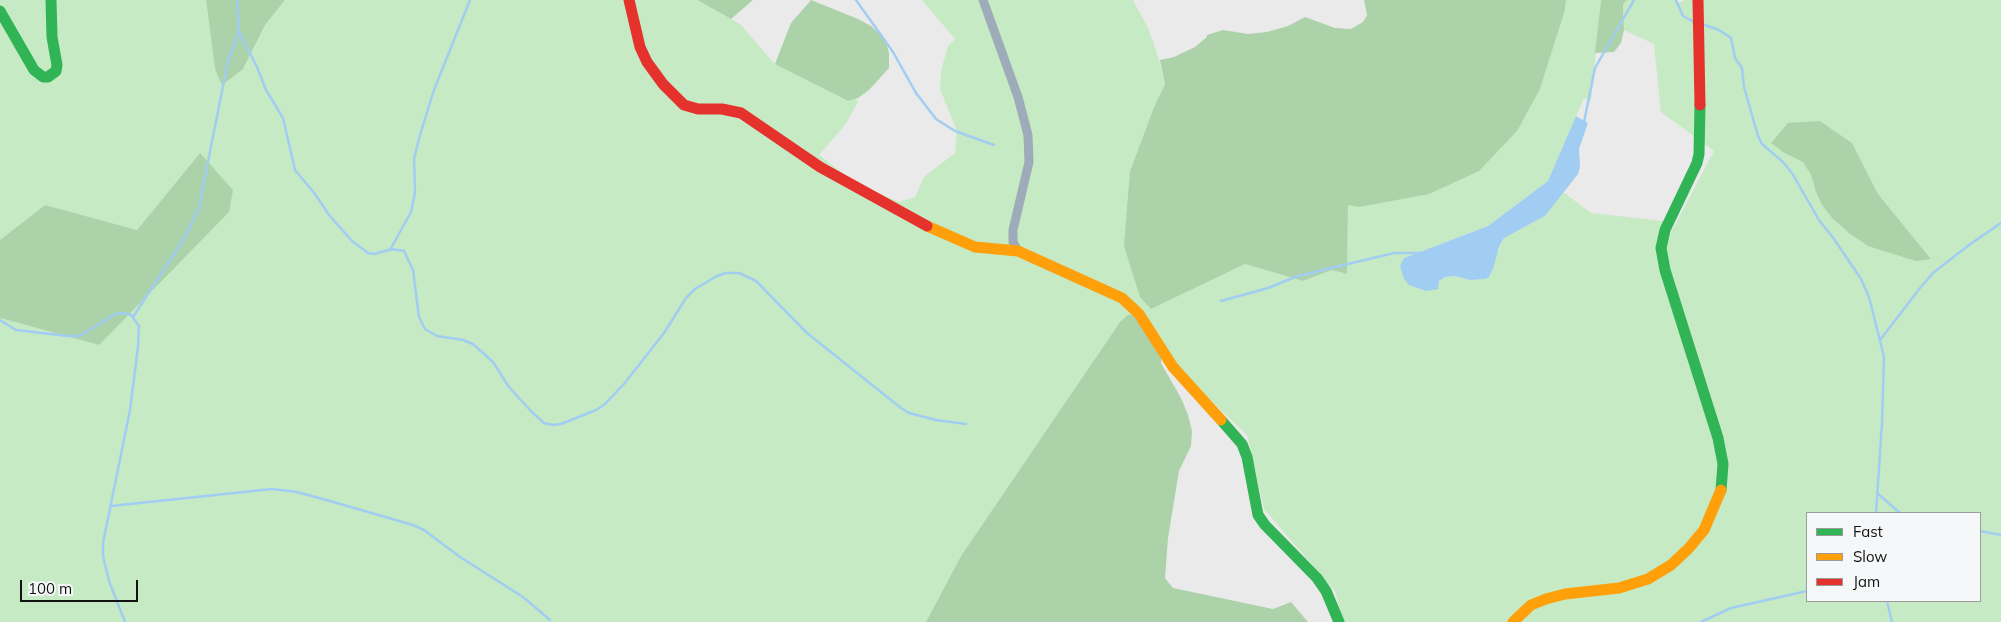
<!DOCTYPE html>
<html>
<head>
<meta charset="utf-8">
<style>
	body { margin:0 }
	#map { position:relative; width:2001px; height:622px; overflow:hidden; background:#eaeaea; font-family:Mulish,sans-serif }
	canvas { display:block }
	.legend { position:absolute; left:1806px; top:512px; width:175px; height:90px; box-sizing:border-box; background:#f6f7f8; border:1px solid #9b9b9c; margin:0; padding:6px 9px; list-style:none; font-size:15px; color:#121212 }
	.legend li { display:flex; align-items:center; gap:10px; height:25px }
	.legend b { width:25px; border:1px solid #9b9b9c }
	.scale { position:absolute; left:20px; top:580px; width:118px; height:22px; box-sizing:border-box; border:2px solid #121212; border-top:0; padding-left:6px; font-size:15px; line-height:18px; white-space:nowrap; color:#121212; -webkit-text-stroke:4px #f6f7f8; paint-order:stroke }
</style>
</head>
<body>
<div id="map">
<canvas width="2001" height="622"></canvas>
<ul class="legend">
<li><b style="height:6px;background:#30b455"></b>Fast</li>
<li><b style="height:6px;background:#ff9f0a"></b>Slow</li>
<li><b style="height:6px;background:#e5322d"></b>Jam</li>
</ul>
<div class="scale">100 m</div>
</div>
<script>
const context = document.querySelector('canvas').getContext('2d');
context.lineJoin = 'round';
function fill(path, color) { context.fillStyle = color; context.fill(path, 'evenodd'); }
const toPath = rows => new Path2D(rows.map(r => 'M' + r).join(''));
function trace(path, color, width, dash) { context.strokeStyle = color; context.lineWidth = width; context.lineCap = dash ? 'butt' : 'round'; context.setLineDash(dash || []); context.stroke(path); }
const green = toPath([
	[0,0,206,0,215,69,243,69,265,25,285,0,696,0,740,24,774,63,847,101,856,99,858,102,845,125,819,155,856,183,899,202,915,197,924,177,955,153,957,131,940,89,941,71,948,46,955,39,922,0,1133,0,1148,28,1159,59,1165,84,1154,107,1130,170,1151,309,1245,264,1303,281,1332,270,1347,274,1348,205,1540,89,1565,10,1566,0,1601,0,1591,101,1584,98,1548,181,1488,226,1404,258,1426,291,1431,289,1445,277,1455,276,1470,280,1485,279,1504,238,1545,216,1562,193,1568,194,1567,195,1591,213,1663,221,1667,240,1714,151,1661,112,1654,44,1624,30,1623,4,1627,0,1676,0,1677,4,1684,0,2001,0,2001,622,1343,622,1335,591,1264,509,1247,435,1182,373,1120,322,961,556,926,622,0,622,0,318,99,345,200,153,137,230,45,205,0,240],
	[1820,121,1852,143,1878,194,1931,259,1868,246,1850,234,1833,219,1816,192,1811,175,1803,162],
	[1807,513,1980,513,1980,601,1807,601]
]);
const forest = toPath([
	[206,0,285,0,265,25,243,69,222,85,215,69],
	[697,0,753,0,731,19],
	[811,0,858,19,871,26,885,39,889,53,889,68,869,90,858,98,848,101,775,64,791,23],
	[1364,0,1566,0,1565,10,1540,89,1517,131,1479,171,1429,194,1359,207,1348,205,1347,274,1332,270,1303,281,1245,264,1151,309,1140,297,1124,246,1130,171,1154,107,1165,84,1160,60,1174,57,1195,47,1207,37,1207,35,1223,30,1248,34,1267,32,1288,26,1305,17,1335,28,1351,29,1363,22,1367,15],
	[1601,0,1627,0,1623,4,1624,30,1621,43,1614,52,1595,53],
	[1820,121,1852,143,1878,194,1931,259,1916,261,1868,246,1850,234,1833,219,1822,205,1816,192,1811,175,1803,162,1783,152,1771,143,1788,123],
	[200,153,233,190,229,212,99,345,0,318,0,240,45,205,137,230],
	[1133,314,1162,342,1161,363,1182,400,1188,415,1192,431,1191,446,1179,471,1168,538,1165,578,1173,588,1273,609,1291,602,1308,622,926,622,961,556,1120,322,1128,315]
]);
const water = toPath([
	[1576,116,1588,123,1579,149,1580,167,1578,174,1545,216,1504,238,1499,247,1494,266,1489,277,1485,279,1470,280,1455,276,1445,277,1439,281,1438,289,1426,291,1409,285,1404,279,1400,266,1404,258,1488,226,1548,181]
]);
const stream = toPath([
	[856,0,893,52,916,93,936,119,955,131,994,145],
	[1676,0,1683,16,1694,22],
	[1702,24,1719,30,1731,38,1735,58,1742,68,1744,87,1758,136,1762,144,1783,162,1792,173,1819,220,1834,239,1861,279,1869,297,1884,357,1882,423,1876,513],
	[239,32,257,67,266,90,283,118,295,170,315,194,329,215,352,241,368,253,374,254,392,249,404,251,413,270,419,317,425,329,437,336,463,340,473,344,493,362,509,387,530,410,544,423,554,425,561,424,596,410,605,404,624,384,664,333,686,298,695,289,717,276,726,273,739,273,756,281,807,333,901,408,909,413,936,420,966,424],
	[1584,122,1595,68,1634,0],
	[390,250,411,212,415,193,414,159,420,135,434,90,470,0],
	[1221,301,1268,288,1295,277,1327,269,1394,253,1423,253],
	[133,317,185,237,199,207,228,61,239,32,237,0],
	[0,320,16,330,68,336,80,336,115,314,124,313,131,315,139,326,138,347,130,410,103,543,103,556,109,581,125,622],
	[1880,340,1920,288,1933,273,1969,245,2001,223],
	[1877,493,1900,513],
	[111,506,272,489,297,492,330,501,413,525,424,530,460,557,523,597,550,620],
	[1980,531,2001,535],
	[1887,601,1892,622],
	[1701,622,1731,608,1807,591]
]);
const street = toPath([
	[983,0,1018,97,1028,135,1029,162,1013,230,1013,242,1018,251]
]);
const fast = toPath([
	[0,11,34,70,43,77,48,77,56,71,57,65,52,37,51,0],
	[1700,105,1699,154,1697,163,1665,230,1661,248,1665,270,1718,438,1723,464,1721,490],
	[1221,420,1242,444,1247,457,1258,515,1265,525,1317,578,1326,591,1339,622]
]);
const slow = toPath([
	[927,226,975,247,1018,251,1122,298,1139,314,1173,367,1221,420],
	[1513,622,1531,605,1546,599,1565,594,1619,588,1648,579,1671,565,1689,548,1704,530,1721,490]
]);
const jam = toPath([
	[629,0,640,47,647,62,663,84,684,105,698,109,722,109,741,113,820,167,927,226],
	[1698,0,1700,105]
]);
fill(green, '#c6eac3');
fill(forest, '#acd2aa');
fill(water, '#a2cdf2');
trace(stream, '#a2cdf2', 2.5);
trace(street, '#9eabb9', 9);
trace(fast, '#30b455', 11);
trace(slow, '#ff9f0a', 11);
trace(jam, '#e5322d', 11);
</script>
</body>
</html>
